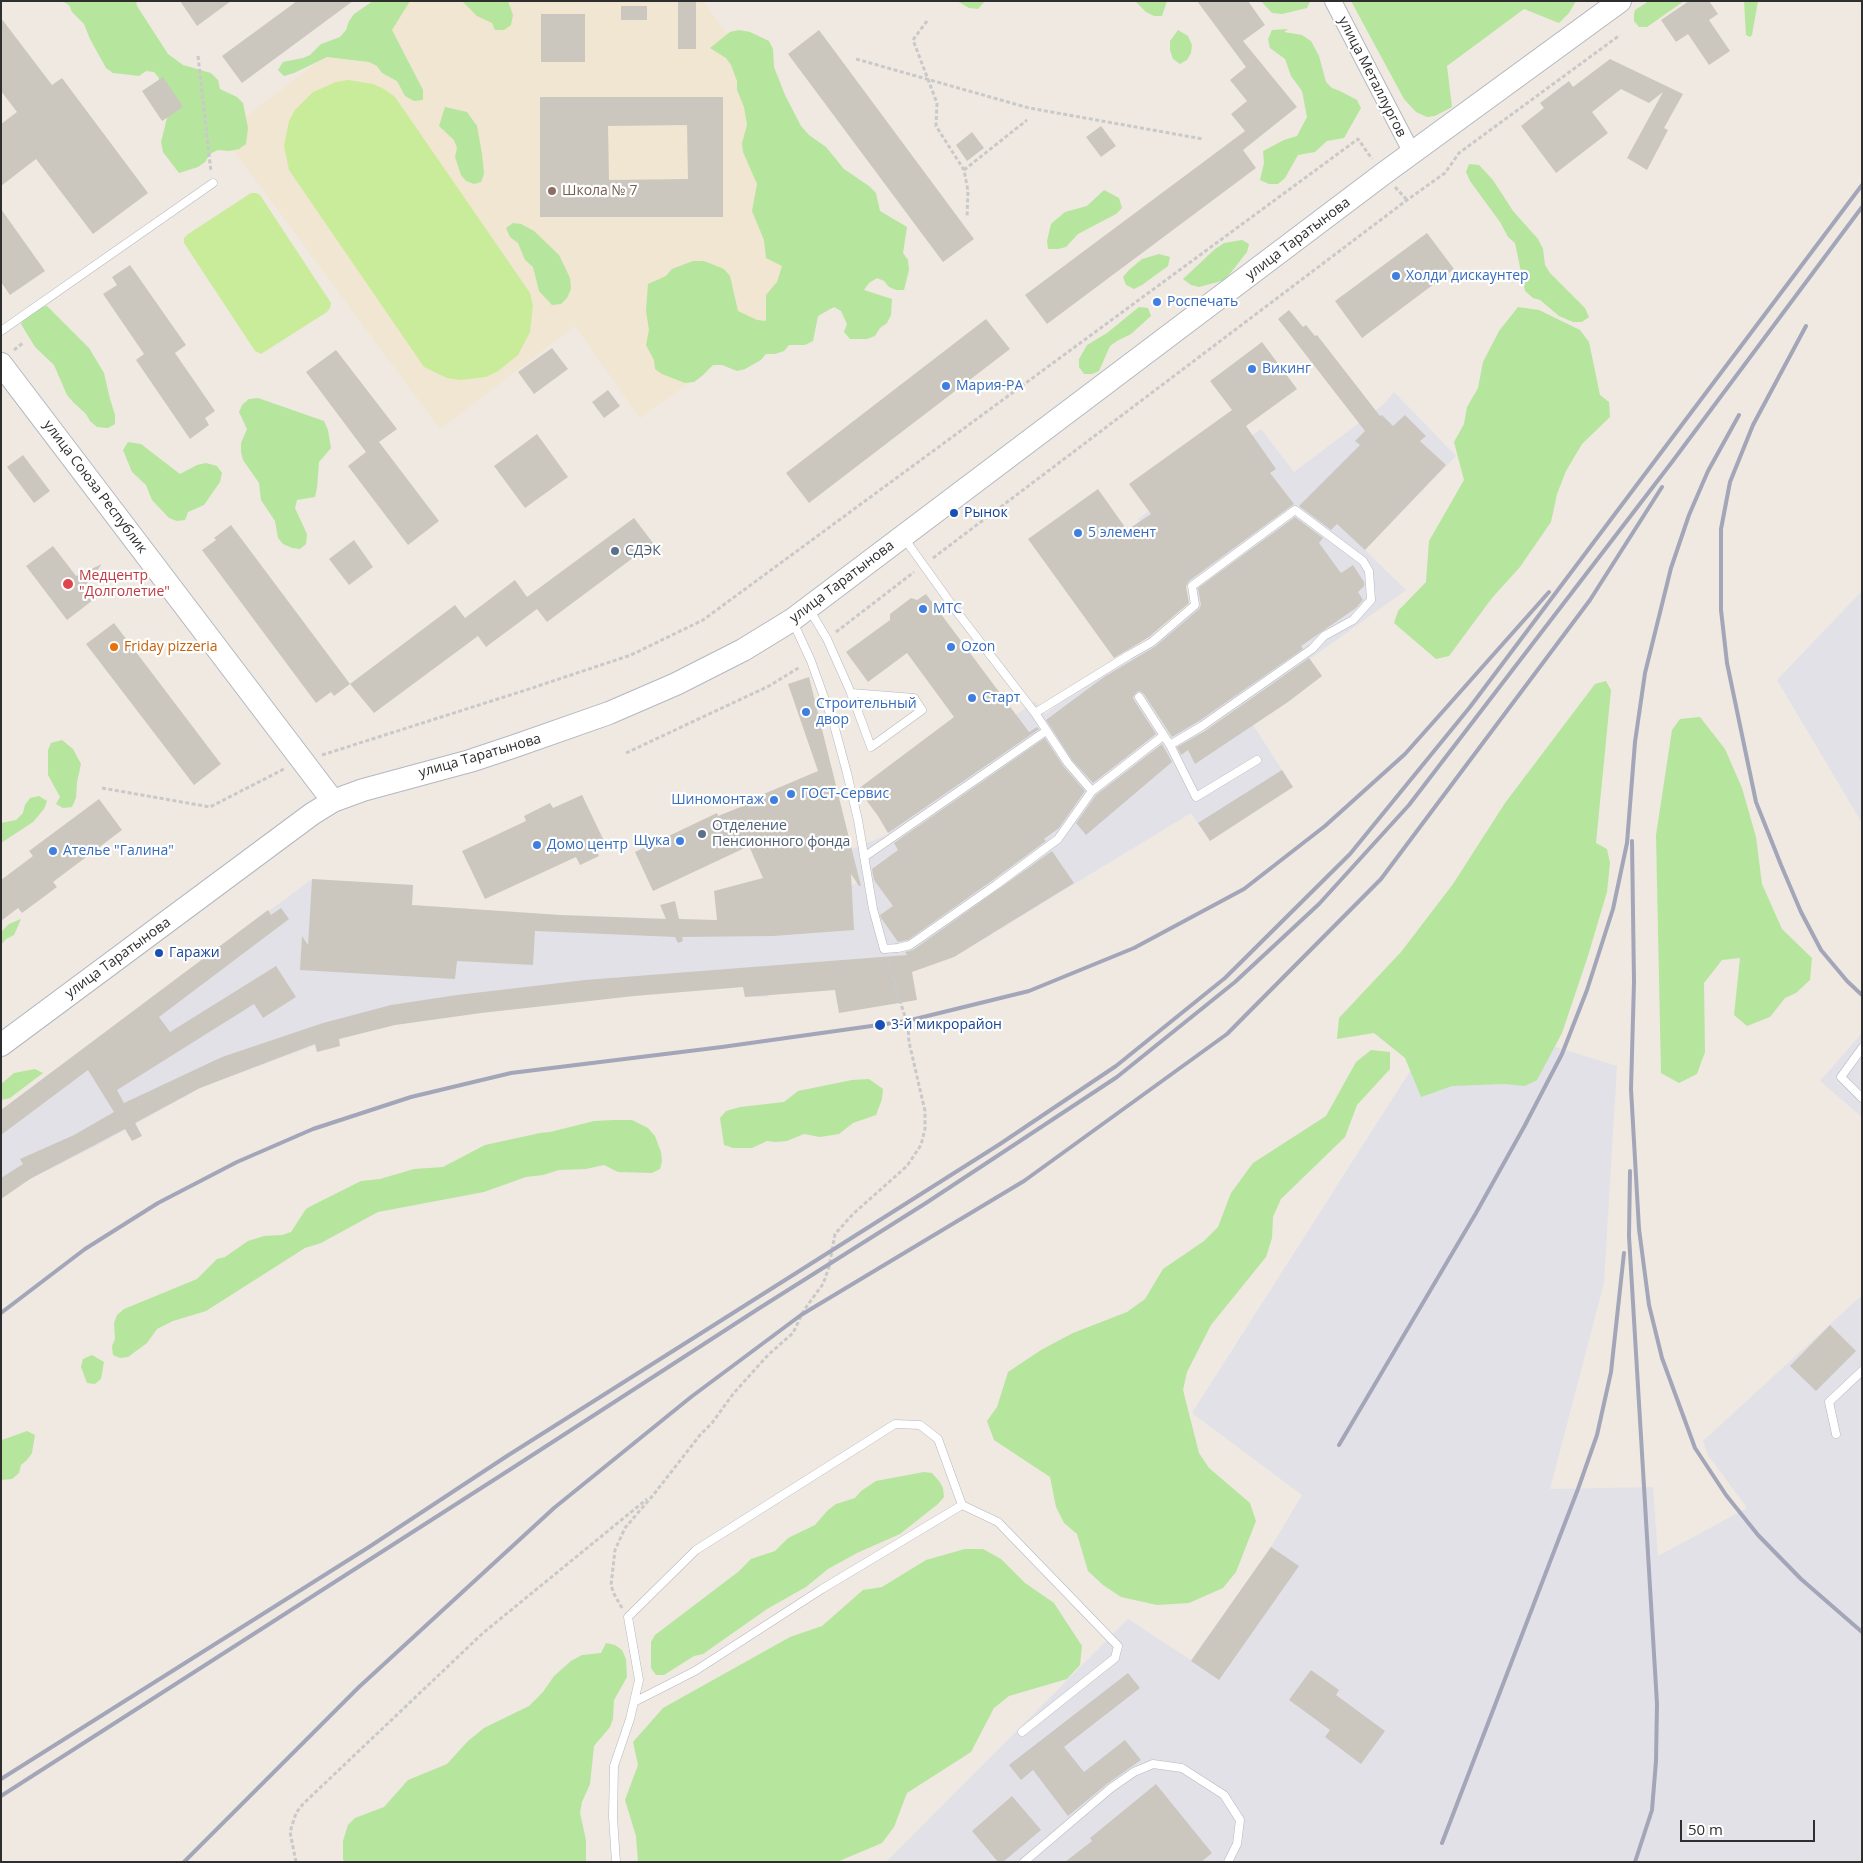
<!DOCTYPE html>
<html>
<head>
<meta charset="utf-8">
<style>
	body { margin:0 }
	#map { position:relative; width:1863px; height:1863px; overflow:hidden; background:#efe9e1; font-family:"Open Sans",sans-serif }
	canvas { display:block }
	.frame { position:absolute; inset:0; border:2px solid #2e2e2e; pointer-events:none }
	.scale { position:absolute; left:1680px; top:1820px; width:135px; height:22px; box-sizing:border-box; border:2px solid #2e2e2e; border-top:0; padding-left:6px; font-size:15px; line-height:18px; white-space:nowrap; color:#2e2e2e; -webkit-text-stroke:4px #fff; paint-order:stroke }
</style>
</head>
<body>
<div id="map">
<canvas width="1863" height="1863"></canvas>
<div class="frame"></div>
<div class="scale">50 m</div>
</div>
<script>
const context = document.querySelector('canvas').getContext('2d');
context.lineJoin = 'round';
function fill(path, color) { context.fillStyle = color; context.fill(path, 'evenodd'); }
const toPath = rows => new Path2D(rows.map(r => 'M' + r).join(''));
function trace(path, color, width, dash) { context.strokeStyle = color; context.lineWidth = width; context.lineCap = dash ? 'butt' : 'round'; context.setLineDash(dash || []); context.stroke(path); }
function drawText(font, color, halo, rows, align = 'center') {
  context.font = font + ' "Open Sans",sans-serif'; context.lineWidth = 4.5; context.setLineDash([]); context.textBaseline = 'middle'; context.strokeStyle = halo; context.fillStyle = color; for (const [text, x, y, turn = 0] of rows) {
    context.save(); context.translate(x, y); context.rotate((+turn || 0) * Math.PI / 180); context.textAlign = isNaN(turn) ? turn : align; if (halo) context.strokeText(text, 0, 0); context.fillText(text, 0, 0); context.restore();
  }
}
const industrial = toPath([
	[1394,392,1456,456,1365,550,1406,590,1310,659,1322,676,1288,702,1253,725,1293,787,1210,841,1191,813,954,957,821,984,822,991,787,994,786,986,767,988,768,997,745,997,743,987,634,996,481,1013,395,1025,339,1039,340,1046,317,1052,315,1045,200,1088,96,1146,30,1179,1,1199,1,1110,312,879,413,885,412,905,560,915,702,920,717,920,839,889,860,882,852,849,889,834,878,816,1035,701,1045,714,1199,601,1138,519,1261,429,1294,472,1384,404],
	[1862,591,1862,823,1777,680],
	[1447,1013,1617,1066,1604,1283,1550,1489,1653,1487,1658,1556,1747,1508,1708,1455,1703,1441,1862,1295,1862,1862,886,1862,1128,1619,1191,1660,1271,1547,1302,1495,1192,1413],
	[1862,1033,1862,1117,1820,1081]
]);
const education = toPath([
	[397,1,703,1,881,246,640,418,575,326,440,429,222,135]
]);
const green = toPath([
	[62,1,136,1,137,6,168,54,183,65,211,73,218,80,220,89,237,97,243,103,248,128,246,144,239,149,229,151,218,150,210,154,205,162,198,167,179,173,163,152,161,142,168,114,157,88,159,78,154,72,146,71,139,76,131,75,113,73,106,68,90,39,84,24,72,12,69,5],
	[373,1,410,1,392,30,423,90,423,100,414,101,405,96,397,81,382,73,377,66,369,62,327,57,294,73,284,76,278,70,283,62,303,58,310,55,321,44,340,37,346,30,349,21,354,14],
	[462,1,508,1,513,15,511,25,504,30,495,30,492,23,477,16],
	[957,1,985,1,978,9,969,8],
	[1135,1,1167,1,1162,16,1154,16,1146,12],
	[1261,1,1310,1,1307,8,1282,14,1272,13],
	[1351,1,1576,1,1569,13,1559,23,1524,9,1447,66,1452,107,1435,116,1427,117,1416,112,1404,99],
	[1649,1,1684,1,1647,27,1639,27,1634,21,1634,14,1635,10],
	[1744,1,1758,1,1752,35,1750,37,1746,35],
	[1288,29,1284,32,1302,35,1311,41,1319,56,1326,82,1332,88,1340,91,1357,100,1361,108,1344,138,1327,141,1315,152,1298,155,1285,178,1278,184,1269,184,1260,180,1264,163,1263,151,1284,140,1297,136,1307,117,1302,91,1291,76,1285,59,1270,48,1268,39,1272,30],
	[739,30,750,32,769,41,773,49,774,67,785,95,801,126,809,135,826,147,844,169,869,186,876,193,880,211,907,227,903,253,908,260,909,270,904,290,896,290,889,287,884,281,877,278,869,283,864,290,892,299,891,315,887,323,880,328,875,336,867,339,850,339,844,332,847,324,841,311,834,307,818,316,813,341,805,345,789,345,784,351,775,354,766,354,761,360,745,369,737,371,722,365,713,365,702,376,694,382,685,383,662,374,655,369,654,360,646,345,649,330,646,311,648,284,666,276,672,269,693,261,704,261,724,269,730,276,738,311,757,320,766,321,766,295,777,282,782,266,766,258,764,240,752,211,757,184,743,152,742,143,747,125,744,107,737,90,737,81,731,65,726,58,710,48,730,32],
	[1178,30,1188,36,1192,45,1191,53,1187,60,1180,64,1173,59,1170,50,1170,41],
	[445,107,467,112,477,126,482,154,484,174,481,182,474,184,466,181,461,175,455,157,457,148,454,140,439,126],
	[1469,164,1479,165,1493,180,1513,211,1538,239,1543,249,1545,265,1550,273,1585,308,1589,317,1582,322,1573,322,1559,316,1540,300,1533,298,1525,291,1515,243,1508,237,1500,222,1470,181,1466,172],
	[1104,190,1119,198,1122,208,1116,214,1078,234,1066,247,1058,249,1048,249,1047,241,1051,224,1065,212,1087,206],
	[513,223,521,224,534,231,559,255,570,278,571,289,567,298,561,304,552,305,539,291,533,267,525,260,518,243,510,237,506,228],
	[1242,240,1249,244,1247,252,1225,280,1199,287,1191,285,1183,279,1215,249,1224,243],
	[1159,254,1170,257,1168,266,1142,285,1134,289,1126,285,1123,277,1129,270,1142,259],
	[47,306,89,348,104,373,110,399,115,415,115,424,108,428,97,427,90,421,86,414,73,402,67,395,54,365,35,347,21,324,31,309],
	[1139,307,1148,308,1151,316,1131,334,1117,341,1110,346,1099,371,1092,374,1084,374,1079,367,1079,359,1087,345,1107,333],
	[1518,307,1539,310,1580,330,1589,342,1600,395,1609,402,1610,417,1582,444,1566,471,1557,494,1551,522,1520,567,1492,598,1449,656,1436,659,1394,623,1398,611,1426,582,1429,541,1464,480,1454,442,1464,424,1467,407,1478,388,1483,362,1499,331],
	[258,398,324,421,328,430,331,448,319,462,317,488,315,497,297,500,295,508,307,534,306,544,300,549,292,548,283,544,278,538,275,521,261,500,259,483,243,460,241,452,241,443,247,429,239,412,242,405,249,399],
	[128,442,141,444,180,474,197,465,206,463,217,466,222,473,220,482,204,505,188,512,185,520,177,521,169,518,152,500,146,485,132,472,123,450],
	[1606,681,1611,690,1596,843,1607,849,1610,863,1607,892,1587,959,1562,1033,1537,1080,1525,1086,1504,1084,1452,1086,1421,1097,1405,1058,1374,1033,1337,1039,1339,1018,1401,952,1453,884,1505,803,1595,684],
	[1700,717,1725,749,1742,788,1756,837,1762,884,1782,929,1812,958,1810,980,1796,993,1785,998,1770,1017,1747,1026,1734,1015,1740,958,1722,960,1704,983,1705,1052,1697,1074,1679,1083,1661,1073,1656,835,1672,730,1680,719],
	[62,740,73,749,81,764,77,782,76,798,72,807,63,808,56,804,60,797,48,775,48,750,51,743],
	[39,796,47,801,44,809,33,822,1,843,1,823,16,820,23,813,25,805,30,798],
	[21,919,14,935,6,939,1,945,1,932,9,924],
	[1371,1050,1390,1052,1390,1069,1357,1105,1345,1137,1281,1199,1273,1217,1272,1238,1266,1257,1211,1325,1187,1372,1183,1390,1199,1453,1209,1468,1250,1503,1256,1521,1236,1572,1223,1588,1189,1603,1157,1605,1121,1597,1103,1585,1088,1571,1077,1534,1064,1523,1056,1507,1050,1477,994,1440,987,1421,997,1407,1008,1372,1041,1350,1073,1333,1127,1312,1145,1299,1163,1269,1204,1241,1218,1227,1231,1193,1253,1163,1326,1116,1356,1062],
	[35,1069,43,1073,10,1098,1,1100,1,1084,14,1073],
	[869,1079,883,1089,882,1099,876,1115,853,1123,839,1134,820,1137,804,1134,787,1141,775,1142,767,1141,752,1148,733,1148,724,1145,720,1118,726,1111,740,1107,784,1102,798,1091,852,1080],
	[614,1120,632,1120,648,1128,655,1136,661,1152,662,1161,660,1169,652,1173,618,1172,604,1165,586,1169,559,1170,543,1175,526,1177,484,1192,378,1212,321,1243,305,1248,206,1311,173,1321,157,1329,147,1343,128,1357,120,1358,113,1355,112,1346,115,1339,114,1323,117,1315,124,1309,197,1279,217,1259,225,1257,248,1241,264,1236,282,1235,291,1232,306,1209,313,1205,361,1181,380,1179,414,1169,443,1167,485,1145,540,1133,550,1132,594,1121],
	[92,1355,104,1362,101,1379,95,1384,87,1383,81,1367,83,1359],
	[27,1431,35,1435,32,1453,27,1460,21,1465,19,1473,12,1479,1,1480,2,1440],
	[924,1472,932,1473,939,1481,943,1488,944,1497,938,1504,900,1534,857,1553,828,1569,806,1587,767,1609,703,1654,694,1656,664,1675,656,1675,651,1668,651,1642,655,1635,738,1572,751,1559,775,1551,788,1538,815,1525,828,1510,836,1504,855,1498,861,1491,876,1481],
	[965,1549,983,1549,1001,1559,1025,1583,1054,1603,1082,1646,1080,1665,1067,1679,1009,1696,994,1708,971,1752,907,1793,894,1827,882,1843,837,1862,638,1862,636,1836,625,1800,638,1765,633,1742,663,1708,790,1637,822,1626,863,1590,882,1587,926,1560],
	[606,1643,615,1645,622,1650,626,1659,627,1677,614,1700,613,1719,610,1727,594,1746,590,1784,582,1802,580,1813,586,1840,586,1862,346,1862,343,1860,343,1841,348,1825,355,1818,384,1807,408,1780,447,1764,468,1741,484,1728,529,1706,543,1692,554,1676,571,1661,582,1655,601,1653]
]);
const pitch = toPath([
	[348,80,373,84,384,89,395,97,530,293,533,306,530,332,518,355,498,371,486,377,460,380,447,378,424,367,289,170,284,146,289,121,295,110,313,92,336,82],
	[251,193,256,193,260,195,331,303,330,308,327,312,261,354,255,351,184,243,184,238,188,234]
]);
const building = toPath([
	[180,1,231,1,197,26],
	[297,1,353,1,242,83,222,56],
	[678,1,696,1,696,49,678,49],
	[1197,1,1248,1,1265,25,1243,41,1297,107,1243,150,1256,168,1047,324,1025,295,1245,131,1231,114,1247,101,1230,80,1246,67],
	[1689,1,1709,1,1718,14,1709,20,1730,51,1709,65,1688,34,1676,42,1661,20],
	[621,6,647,6,647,20,621,20],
	[541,14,585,14,585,62,541,62],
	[1,18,52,85,62,78,148,193,93,234,36,159,1,186,1,124,17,112,1,91],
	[819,30,974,239,943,262,788,54],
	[1610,59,1683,94,1664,128,1668,130,1647,170,1627,158,1663,92,1649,103,1621,89,1592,112,1608,133,1556,173,1521,126,1544,108,1540,103,1569,81,1573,87],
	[163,77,183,107,162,121,142,91],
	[540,97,723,97,723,217,540,217],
	[687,125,688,179,609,180,608,126],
	[1101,126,1116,146,1101,157,1086,137],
	[972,132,984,148,967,161,956,145],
	[1,209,45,271,10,295,1,282],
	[1427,233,1454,269,1362,338,1335,301],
	[130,265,186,345,175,353,215,411,205,418,209,425,190,439,136,360,144,354,103,294,117,285,112,277],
	[1289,310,1303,327,1306,325,1315,336,1317,335,1380,416,1382,415,1393,426,1405,415,1426,436,1420,441,1446,465,1365,550,1337,524,1331,530,1299,506,1360,445,1355,441,1365,431,1278,319],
	[986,319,1010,349,809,503,786,473],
	[1262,342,1297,389,1246,426,1276,469,1270,473,1294,504,1189,581,1186,586,1189,603,1149,637,1114,658,1028,539,1098,489,1127,530,1151,514,1129,484,1232,410,1210,381],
	[552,348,568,369,534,394,518,372],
	[336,350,397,429,379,442,439,521,408,545,348,466,366,452,306,372],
	[608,390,620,406,604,418,592,402],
	[537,434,568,477,525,508,494,466],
	[23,455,50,491,34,503,7,467],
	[1295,517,1323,538,1319,543,1341,573,1353,565,1364,582,1364,586,1358,592,1363,600,1356,608,1301,646,1303,649,1199,721,1172,737,1144,694,1139,691,1136,693,1133,697,1134,700,1156,734,1093,783,1072,760,1046,720,1104,677,1156,646,1199,609,1201,605,1198,588],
	[634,518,653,543,547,622,537,609,486,647,478,636,374,713,350,684,455,605,465,618,515,580,527,597],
	[231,525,350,684,334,696,331,692,316,703,202,550,216,540,214,538],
	[354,540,373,567,349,585,329,559],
	[53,546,76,576,102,564,84,587,93,600,67,620,26,566],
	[926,594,1029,732,1037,727,1039,729,888,833,878,816,858,789,954,717,907,653,868,682,846,652,890,620,890,614,911,598,917,600],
	[114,623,221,764,194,785,86,644],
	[1309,658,1322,676,1288,702,1195,764,1188,750,1181,755,1177,747,1205,731],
	[809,677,861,886,859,886,851,874,854,930,773,936,682,937,683,941,678,943,675,937,535,931,533,965,457,961,455,979,300,970,302,936,308,945,312,879,413,885,412,905,560,915,666,919,660,905,675,901,679,919,717,920,714,891,763,878,749,846,653,891,635,852,717,813,718,816,748,804,747,801,818,771,788,684],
	[1045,738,1064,767,1085,791,1059,828,1044,839,1046,841,993,880,908,940,898,942,881,918,880,915,893,906,874,880,872,869,898,850,894,843],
	[1162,744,1172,762,1086,835,1076,823,1096,795],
	[1282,770,1293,787,1210,841,1198,823],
	[582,795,605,843,595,848,599,856,580,865,576,857,485,899,462,851,526,821,524,816,550,803,553,808],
	[99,799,122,830,53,882,57,887,22,913,18,908,1,921,1,880,33,856,29,851],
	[1052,851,1074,883,954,957,912,972,917,1000,839,1013,835,990,745,997,743,987,634,996,481,1013,395,1025,339,1039,340,1046,317,1052,315,1044,200,1088,135,1123,142,1136,132,1141,125,1129,30,1179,1,1199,1,1178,23,1164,20,1159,74,1135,114,1112,88,1070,1,1135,1,1110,268,910,271,915,281,908,289,919,159,1017,170,1032,276,966,296,997,263,1018,254,1004,117,1090,124,1103,222,1057,323,1023,391,1005,457,995,585,980,907,955,905,952,913,950],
	[1830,1325,1856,1351,1816,1391,1790,1366],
	[1271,1547,1299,1566,1219,1680,1191,1661],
	[1311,1670,1339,1690,1336,1695,1385,1731,1361,1764,1325,1737,1330,1730,1289,1700],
	[1128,1673,1140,1688,1064,1747,1084,1772,1125,1740,1141,1760,1107,1784,1068,1816,1033,1770,1021,1780,1009,1765],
	[1156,1784,1212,1853,1201,1862,1065,1862,1092,1841,1090,1838],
	[1012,1796,1041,1830,1003,1862,998,1862,972,1831]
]);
const path = toPath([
	[927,21,913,40,937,103,936,126,964,170,968,191,967,217],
	[198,56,211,172],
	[856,59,1029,108,1203,139],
	[964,170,1027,120],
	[1395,187,1407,200],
	[14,350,23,343],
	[933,558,1407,200,1445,173,1459,153,1620,35],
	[836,632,914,572],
	[626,753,769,686,800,667],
	[322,755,526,690,631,655,703,620,1358,139,1372,159],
	[102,788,210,807,284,769],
	[622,1608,614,1594,611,1585,615,1550,625,1528,654,1494,700,1435,712,1423,733,1394,768,1355,793,1333,804,1310,823,1284,829,1267,835,1234,853,1214,907,1166,921,1145,925,1129,925,1111,909,1042,908,1026,887,960],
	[296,1862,290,1832,296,1813,303,1804,483,1633,647,1499]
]);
const lane = toPath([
	[1,331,213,183],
	[904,538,957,612,1035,713,1068,763,1092,791],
	[809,609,827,639,851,693,871,747,922,710,914,698,851,693],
	[793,622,811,661,834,725,847,773,858,820,873,909,884,949,898,948,910,945,996,885,1058,839,1092,791,1163,736],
	[1139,697,1170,745,1196,797,1257,760],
	[1035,713,1129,655,1152,642,1195,605,1192,586,1295,510,1363,561,1369,571,1371,600,1353,620,1324,636,1312,649,1202,726,1170,745],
	[864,857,1046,731],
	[1862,1048,1841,1077,1862,1098],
	[1836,1434,1829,1402,1862,1371],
	[962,1505,998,1522,1118,1646,1115,1658,1022,1732],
	[616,1862,613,1817,614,1766,630,1719,639,1680,628,1617,696,1550,895,1424,920,1425,938,1439,962,1505,822,1589,695,1671,634,1702],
	[1024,1862,1111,1788,1134,1772,1153,1764,1182,1768,1224,1795,1240,1820,1237,1844,1228,1862]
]);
const street = toPath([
	[1333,1,1412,153]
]);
const secondary = toPath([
	[1,364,333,801],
	[1,1045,312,814,333,801,363,790,470,761,515,746,609,713,676,684,743,650,792,620,1383,174,1620,1]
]);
const rail = toPath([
	[1806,326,1753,425,1730,482,1721,529,1721,610,1727,663,1756,802,1781,865,1801,912,1821,950,1847,981,1862,995],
	[1632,841,1634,982,1631,1089,1639,1229,1649,1305,1662,1358,1695,1448,1726,1495,1758,1535,1801,1579,1862,1632],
	[1630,1171,1629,1236,1657,1704,1656,1761,1652,1810,1635,1862],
	[1,1313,85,1249,158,1203,237,1162,313,1129,411,1097,511,1073,722,1047,907,1021,1029,991,1134,948,1244,889,1325,826,1405,754,1549,592],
	[1339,1445,1476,1213,1524,1127,1562,1054,1587,990,1613,909,1627,843,1635,742,1645,673,1671,568,1689,515,1708,471,1739,415],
	[1,1779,369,1547,507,1456,1000,1144,1116,1066,1225,978,1350,854,1470,707,1862,185],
	[1,1796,514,1467,758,1309,926,1203,1117,1077,1235,982,1319,904,1409,805,1672,462,1862,207],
	[1442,1843,1578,1489,1597,1435,1611,1372,1624,1253],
	[184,1862,359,1687,554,1508,691,1397,801,1315,1024,1181,1227,1034,1381,879,1590,600,1662,487]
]);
const markers = [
	[552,191,5,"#8d6e63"],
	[1396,276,5,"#3f7fe0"],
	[1157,302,5,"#3f7fe0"],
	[1252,369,5,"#3f7fe0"],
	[946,386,5,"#3f7fe0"],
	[954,513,5,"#1a4fb4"],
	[1078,533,5,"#3f7fe0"],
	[615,551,5,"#5c6f8a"],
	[68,584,6,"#e0444e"],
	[923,609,5,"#3f7fe0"],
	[114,647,5,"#e8710a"],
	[951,647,5,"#3f7fe0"],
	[972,698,5,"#3f7fe0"],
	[806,712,5,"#3f7fe0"],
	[791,794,5,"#3f7fe0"],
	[774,800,5,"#3f7fe0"],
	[702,834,5,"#5c6f8a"],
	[680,841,5,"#3f7fe0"],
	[537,845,5,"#3f7fe0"],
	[53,851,5,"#3f7fe0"],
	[159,953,5,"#1a4fb4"],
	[880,1025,6,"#1a4fb4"]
];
const streetNames = [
	["улица Металлургов",1372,77,63],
	["улица Таратынова",1298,239,-37],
	["улица Союза Республик",95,487,53],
	["улица Таратынова",842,582,-37],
	["улица Таратынова",480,756,-16],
	["улица Таратынова",118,958,-36]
];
const educationNames = [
	["Школа № 7",562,191]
];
const shopNames = [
	["Холди дискаунтер",1406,276],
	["Роспечать",1167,302],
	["Викинг",1262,369],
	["Мария-РА",956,386],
	["5 элемент",1088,533],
	["МТС",933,609],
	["Ozon",961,647],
	["Старт",982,698],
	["Строительный",816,704],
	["двор",816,720],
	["ГОСТ-Сервис",801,794],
	["Шиномонтаж",764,800,"right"],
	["Щука",670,841,"right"],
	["Домо центр",547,845],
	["Ателье \"Галина\"",63,851]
];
const transitNames = [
	["Рынок",964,513],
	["Гаражи",169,953],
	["3-й микрорайон",891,1025]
];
const serviceNames = [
	["СДЭК",625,551],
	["Отделение",712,826],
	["Пенсионного фонда",712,842]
];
const healthNames = [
	["Медцентр",79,576],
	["\"Долголетие\"",79,592]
];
const foodNames = [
	["Friday pizzeria",124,647]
];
fill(industrial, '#e3e1e8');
fill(education, '#f0e6d1');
fill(green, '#b6e59e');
fill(pitch, '#c9ec9a');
fill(building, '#cbc7bf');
trace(lane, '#b4b7c1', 9);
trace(street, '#b4b7c1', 18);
trace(secondary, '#b4b7c1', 24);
trace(path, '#c9c9c9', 3, [4, 2.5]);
trace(lane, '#fff', 8);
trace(street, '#fff', 16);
trace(secondary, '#fff', 22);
trace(rail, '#a3a6b8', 4);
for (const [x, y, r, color] of markers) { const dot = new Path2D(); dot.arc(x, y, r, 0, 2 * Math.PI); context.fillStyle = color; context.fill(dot); trace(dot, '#fff', 2); }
drawText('14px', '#2e2e2e', '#fff', streetNames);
drawText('14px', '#785e54', '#fff', educationNames, 'left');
drawText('14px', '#366cbe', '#fff', shopNames, 'left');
drawText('14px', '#164399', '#fff', transitNames, 'left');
drawText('14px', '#4e5e75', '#fff', serviceNames, 'left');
drawText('14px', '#be3a42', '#fff', healthNames, 'left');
drawText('14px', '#c56008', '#fff', foodNames, 'left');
</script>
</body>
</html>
